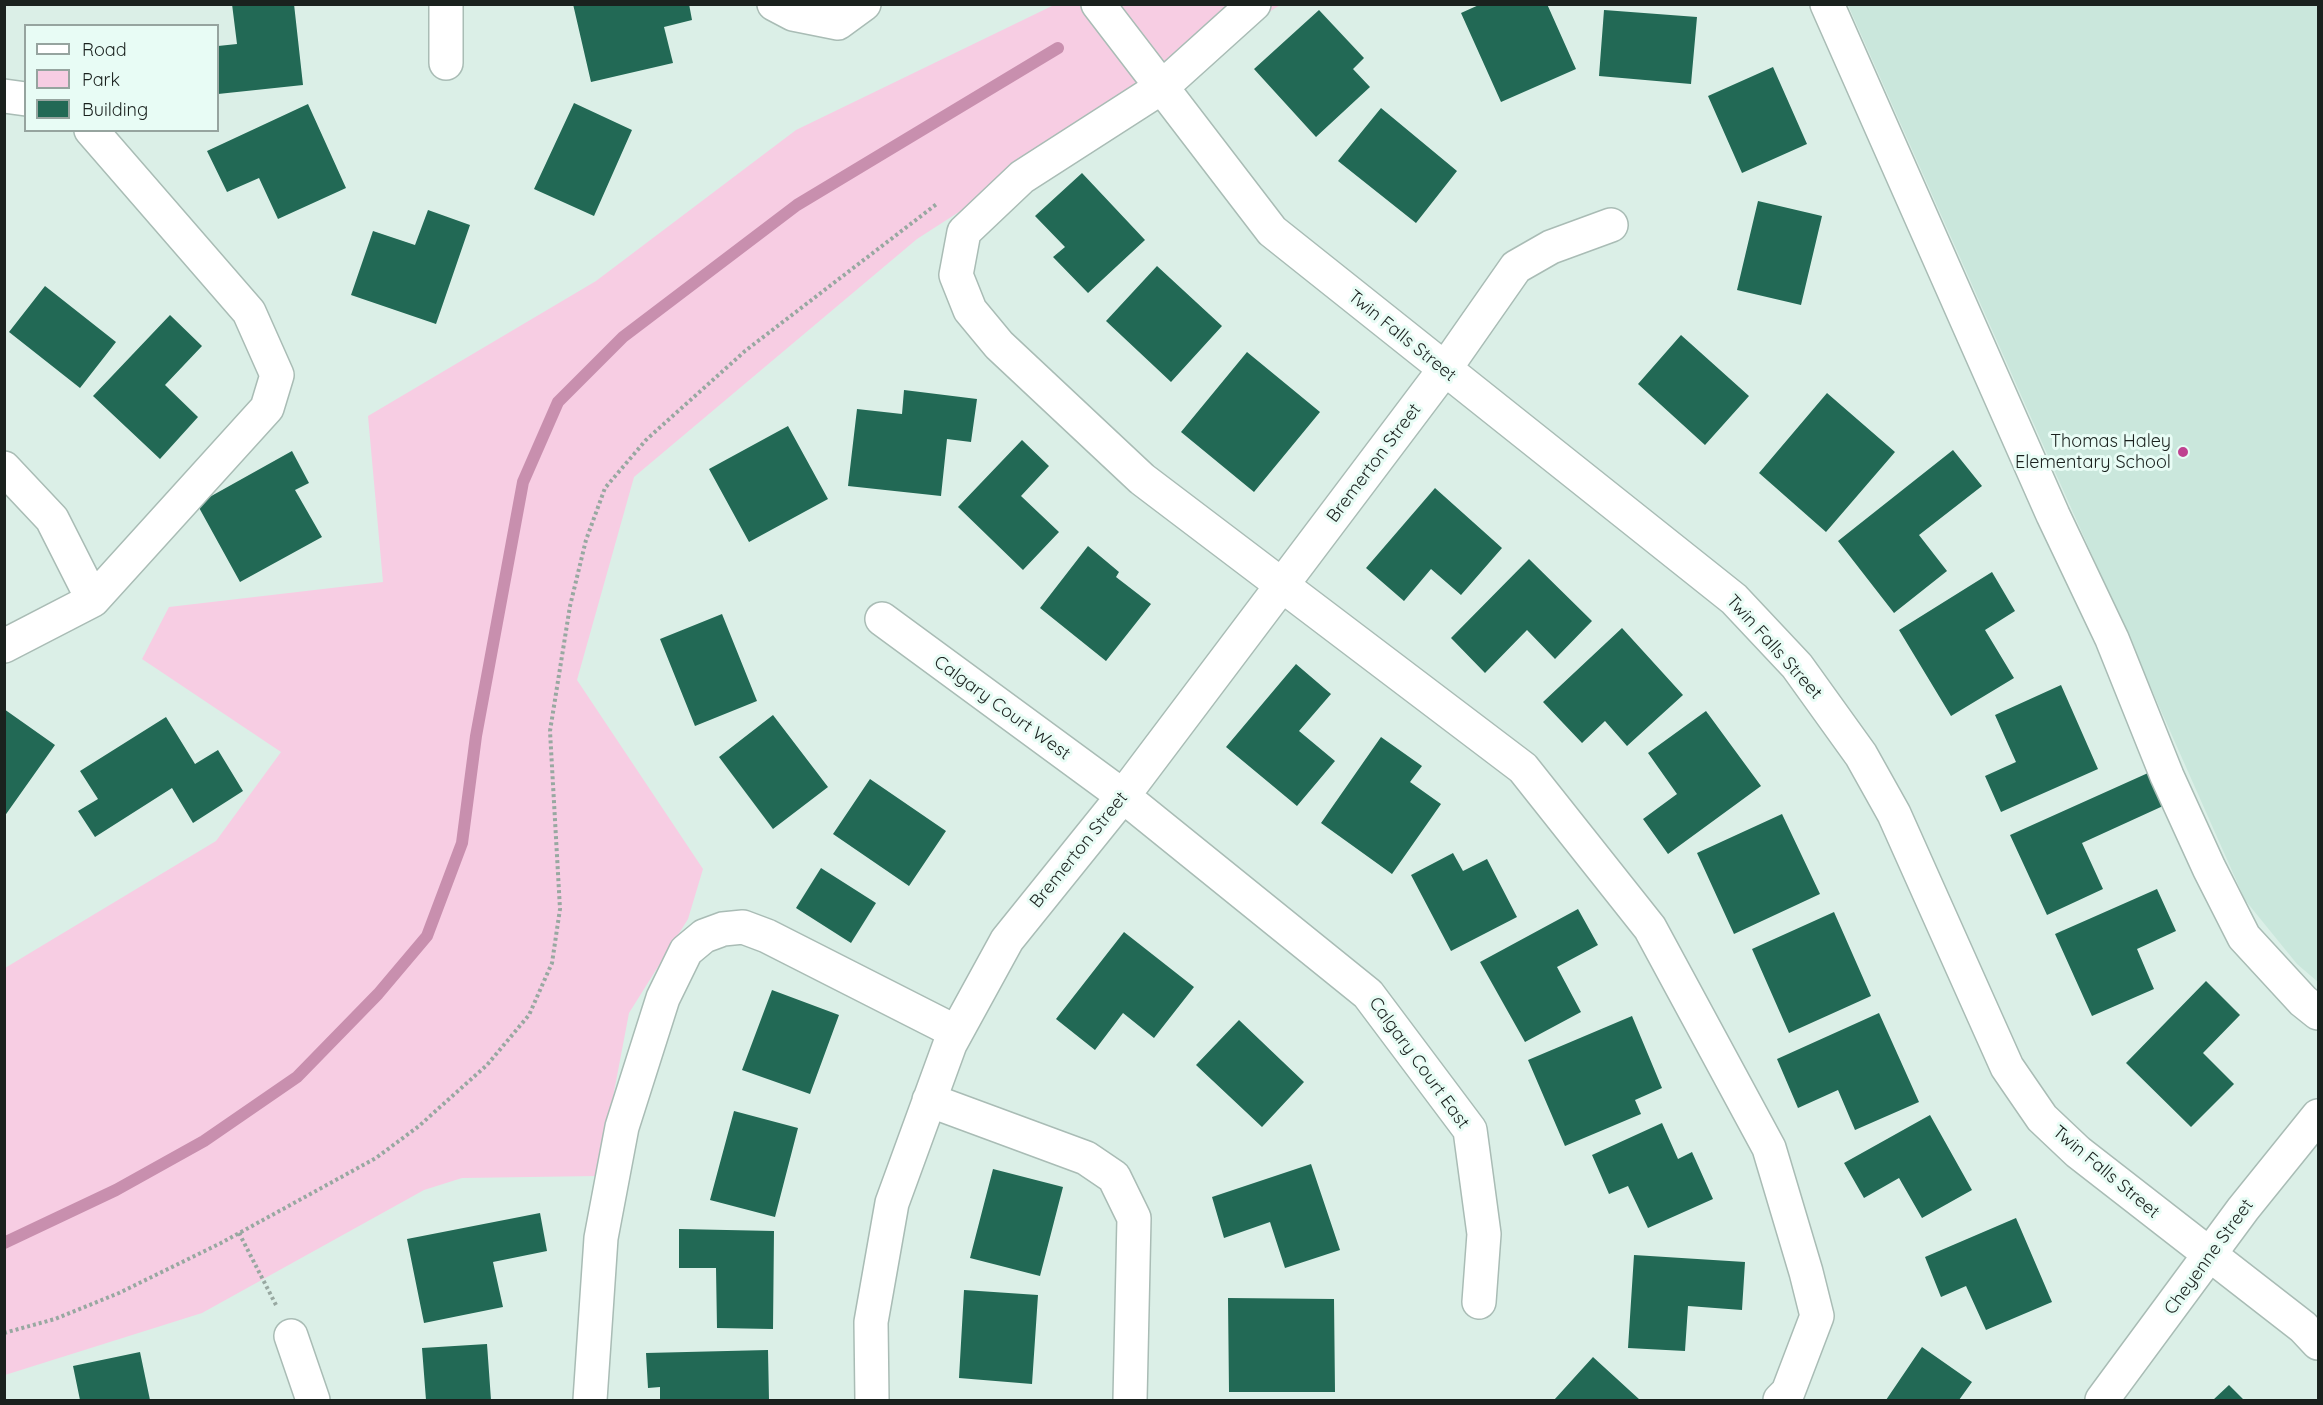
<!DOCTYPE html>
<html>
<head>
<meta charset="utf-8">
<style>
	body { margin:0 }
	#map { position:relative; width:2323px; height:1405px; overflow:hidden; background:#dbefe7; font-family:Quicksand,sans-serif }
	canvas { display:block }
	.frame { position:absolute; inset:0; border:6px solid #1a211e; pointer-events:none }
	.legend { position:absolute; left:24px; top:24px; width:195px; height:108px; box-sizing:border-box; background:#e8fcf5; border:2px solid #96a49f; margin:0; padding:8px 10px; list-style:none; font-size:18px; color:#1a211e }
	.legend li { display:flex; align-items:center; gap:12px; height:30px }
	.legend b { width:30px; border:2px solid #96a49f }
</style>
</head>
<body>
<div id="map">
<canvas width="2323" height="1405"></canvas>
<div class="frame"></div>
<ul class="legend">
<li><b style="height:8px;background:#fff"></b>Road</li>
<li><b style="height:16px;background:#f7cde3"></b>Park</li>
<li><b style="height:16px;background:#226955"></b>Building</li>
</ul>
</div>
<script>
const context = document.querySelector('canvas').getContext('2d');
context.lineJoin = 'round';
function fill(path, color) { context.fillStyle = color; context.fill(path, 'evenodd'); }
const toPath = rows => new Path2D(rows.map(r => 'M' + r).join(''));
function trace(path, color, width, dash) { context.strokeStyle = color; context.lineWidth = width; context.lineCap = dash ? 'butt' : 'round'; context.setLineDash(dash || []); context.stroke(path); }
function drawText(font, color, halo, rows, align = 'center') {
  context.font = font + ' Quicksand,sans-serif'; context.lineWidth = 6; context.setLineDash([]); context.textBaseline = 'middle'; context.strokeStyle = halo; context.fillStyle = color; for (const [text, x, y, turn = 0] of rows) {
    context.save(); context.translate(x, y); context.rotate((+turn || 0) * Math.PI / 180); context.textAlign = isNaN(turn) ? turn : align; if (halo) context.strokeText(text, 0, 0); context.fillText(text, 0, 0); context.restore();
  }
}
const built = toPath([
	[1848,5,2318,5,2318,982,2297,964,2245,900]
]);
const green = toPath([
	[1054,5,1280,5,917,239,634,477,577,680,703,869,688,919,629,1013,598,1176,462,1178,424,1190,202,1313,5,1375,5,968,216,841,281,752,142,659,169,607,383,582,368,416,596,281,796,130]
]);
const stream = toPath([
	[4,1243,116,1190,204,1141,297,1077,378,994,427,936,462,843,476,736,523,482,558,402,623,337,797,205,1058,48]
]);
const building = toPath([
	[232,4,294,4,303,85,218,94,218,46,237,44],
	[573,4,689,4,692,20,664,27,673,63,591,82],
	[1481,4,1547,4,1576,69,1501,102,1461,13],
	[1319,10,1364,58,1353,69,1370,87,1316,137,1254,69],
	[1604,10,1697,17,1691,84,1599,76],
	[1773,67,1807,144,1742,173,1708,96],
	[574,103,632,130,594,216,534,189],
	[308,104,346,188,278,219,259,178,227,192,207,151],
	[1381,108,1457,171,1416,223,1338,161],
	[1082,173,1145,240,1088,293,1053,257,1065,247,1035,216],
	[1758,201,1822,216,1801,305,1737,290],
	[428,210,470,225,436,324,351,295,373,231,415,245],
	[1157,266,1222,326,1171,382,1106,321],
	[45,286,116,342,80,388,9,332],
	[170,315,202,346,165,385,198,417,160,459,93,396],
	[1681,335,1749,396,1705,445,1638,384],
	[1247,352,1320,412,1254,492,1181,432],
	[904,390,977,399,971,442,947,439,941,496,848,486,857,409,902,414],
	[1827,393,1895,452,1826,532,1759,473],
	[788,426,828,499,749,542,709,469],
	[1022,440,1049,466,1021,496,1059,532,1023,570,958,507],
	[1953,450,1982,486,1919,535,1947,571,1894,613,1838,541],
	[292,451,309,483,295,490,322,537,240,582,197,504],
	[1435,488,1502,548,1461,595,1431,569,1404,601,1366,568],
	[1088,546,1119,572,1116,577,1151,604,1106,661,1040,608],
	[1529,559,1592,621,1555,659,1527,630,1485,673,1451,638],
	[1992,572,2015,611,1985,630,2014,678,1951,716,1899,630],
	[722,614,757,701,695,726,660,639],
	[1622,628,1683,695,1627,746,1605,721,1582,743,1543,702],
	[1296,664,1331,694,1299,731,1335,761,1297,806,1226,747],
	[2061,685,2098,769,2001,812,1985,776,2016,762,1995,715],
	[4,709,55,745,4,817],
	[1706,711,1761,786,1668,854,1643,819,1677,794,1648,753],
	[773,715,828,787,773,829,719,757],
	[166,717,195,764,218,750,243,791,193,823,172,788,95,837,78,811,98,799,80,771],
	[1381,737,1422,766,1410,782,1441,804,1392,874,1321,823],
	[2148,773,2163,806,2082,843,2103,889,2047,915,2010,835],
	[870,779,946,831,909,886,833,834],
	[1782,814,1820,894,1734,934,1697,853],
	[1453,853,1463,871,1487,859,1517,917,1451,951,1411,875],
	[821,868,876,903,851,943,796,908],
	[2157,889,2176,931,2137,949,2154,989,2092,1016,2055,934],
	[1578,909,1598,945,1557,967,1581,1012,1525,1042,1480,962],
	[1834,912,1871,996,1789,1033,1752,949],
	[1124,932,1194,987,1154,1038,1123,1013,1095,1050,1056,1019],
	[2206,981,2240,1015,2203,1053,2234,1084,2191,1127,2126,1063],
	[772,990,839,1015,810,1094,742,1070],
	[1879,1013,1919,1102,1855,1130,1838,1090,1798,1108,1777,1059],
	[1632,1016,1662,1088,1635,1100,1641,1114,1565,1146,1528,1060],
	[1239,1020,1304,1082,1262,1127,1196,1065],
	[734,1111,798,1128,775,1217,710,1200],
	[1930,1115,1972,1190,1922,1218,1899,1178,1864,1198,1844,1163],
	[1662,1123,1678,1159,1692,1152,1713,1199,1648,1228,1628,1186,1609,1194,1592,1155],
	[1311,1164,1340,1250,1285,1268,1270,1222,1224,1238,1212,1197],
	[993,1169,1063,1187,1040,1276,970,1258],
	[540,1213,547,1251,493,1262,503,1307,424,1323,407,1239],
	[2016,1218,2052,1302,1986,1330,1966,1286,1941,1297,1925,1257],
	[679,1229,774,1231,773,1329,717,1328,716,1268,679,1268],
	[1634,1255,1745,1262,1742,1310,1688,1306,1685,1351,1628,1348],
	[964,1290,1038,1295,1032,1384,959,1378],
	[1228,1298,1334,1299,1335,1392,1229,1392],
	[487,1344,491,1400,426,1400,422,1348],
	[1922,1347,1972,1382,1959,1400,1886,1400],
	[768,1350,769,1400,660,1400,660,1387,648,1388,646,1353],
	[140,1352,150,1400,80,1400,73,1366],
	[1593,1357,1640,1400,1554,1400],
	[2229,1385,2244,1400,2213,1400]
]);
const path = toPath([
	[239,1233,276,1305],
	[4,1333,55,1319,119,1293,221,1243,376,1158,419,1126,487,1065,529,1015,552,963,560,909,550,731,570,606,586,540,605,488,646,440,745,351,938,203]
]);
const minor = toPath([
	[446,4,446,63],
	[774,4,793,14,838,23,864,4],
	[1098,4,1272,231,1734,599,1797,666,1861,755,1894,814,2007,1067,2042,1118,2078,1152,2303,1327,2318,1343],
	[1254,4,1162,87,1022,177,964,232,956,275,970,310,999,345,1142,479,1523,768,1650,928,1769,1148,1806,1272,1817,1316,1788,1392,1780,1400],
	[1827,4,2053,515,2112,639,2167,776,2209,868,2244,937,2303,1001,2318,1013],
	[4,96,26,99],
	[4,468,52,519,93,600],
	[882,619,1123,796,1368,994,1470,1130,1484,1234,1479,1302],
	[4,646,93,600,267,408,277,375,249,312,91,130],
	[929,1100,1086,1158,1114,1177,1134,1218,1130,1400],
	[291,1336,313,1400],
	[590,1400,601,1238,622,1127,663,998,686,951,704,936,723,929,743,927,767,936,956,1032],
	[872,1400,871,1322,892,1203,950,1044,1007,940,1123,796,1444,370,1516,267,1551,247,1611,225],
	[2102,1400,2243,1209,2318,1116]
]);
const markers = [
	[2183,452,6,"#bf4290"]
];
const streetNames = [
	["Twin Falls Street",1402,336,39],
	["Bremerton Street",1374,463,-53],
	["Twin Falls Street",1774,647,48],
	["Calgary Court West",1002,708,36],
	["Bremerton Street",1079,850,-51],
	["Calgary Court East",1419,1063,54],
	["Twin Falls Street",2106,1172,40],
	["Cheyenne Street",2209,1257,-54]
];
const poiNames = [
	["Thomas Haley",2171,442],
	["Elementary School",2171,463]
];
fill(built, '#cae7dc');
fill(green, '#f7cde3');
trace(stream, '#c88fae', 12);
fill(building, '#226955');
trace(minor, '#a9bcb5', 36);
trace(path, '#98a8a1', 4, [3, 3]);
trace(minor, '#fff', 33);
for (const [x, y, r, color] of markers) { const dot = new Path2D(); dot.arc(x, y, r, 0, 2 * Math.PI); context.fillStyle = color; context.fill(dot); trace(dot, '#e8fcf5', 2); }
drawText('18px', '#1a211e', '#e8fcf5', streetNames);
drawText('18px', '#1a211e', '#e8fcf5', poiNames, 'right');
</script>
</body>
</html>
